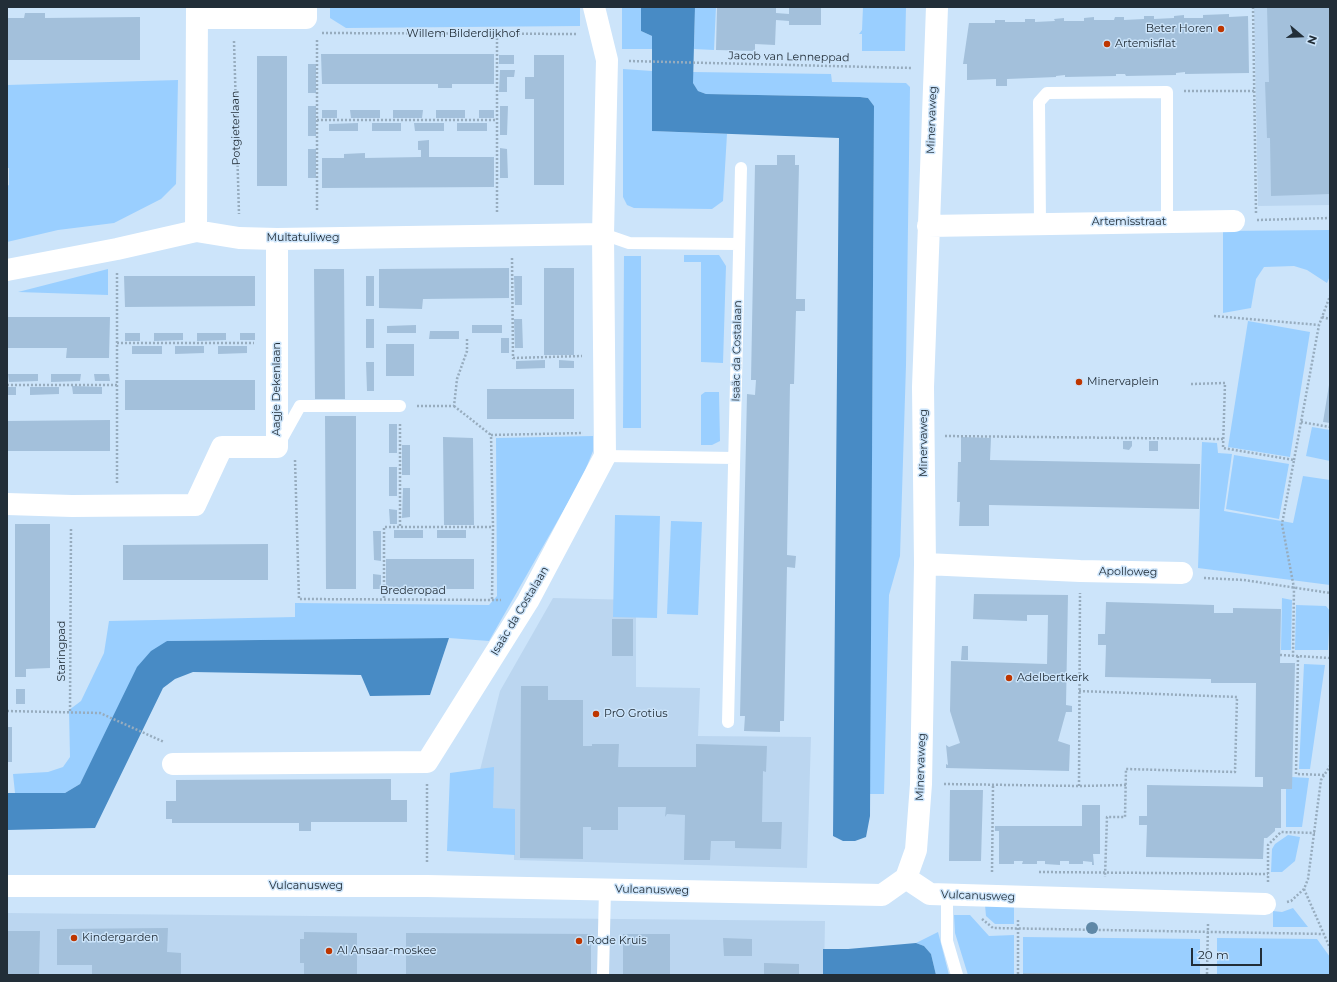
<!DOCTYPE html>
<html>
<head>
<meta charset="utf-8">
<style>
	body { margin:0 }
	#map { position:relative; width:1337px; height:982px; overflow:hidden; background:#cce4fa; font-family:Montserrat,sans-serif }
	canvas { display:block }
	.frame { position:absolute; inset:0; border:8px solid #222e38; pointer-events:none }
	.north { position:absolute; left:1281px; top:16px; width:40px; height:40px; -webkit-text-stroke:3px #cce4fa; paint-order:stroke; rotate:109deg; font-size:11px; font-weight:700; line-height:16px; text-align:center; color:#222e38 }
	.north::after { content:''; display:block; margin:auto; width:14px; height:18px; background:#222e38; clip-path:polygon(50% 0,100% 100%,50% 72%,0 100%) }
	.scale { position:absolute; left:1191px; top:948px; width:71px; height:18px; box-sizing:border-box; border:2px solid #222e38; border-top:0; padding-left:5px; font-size:12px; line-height:14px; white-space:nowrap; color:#222e38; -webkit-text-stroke:3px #cce4fa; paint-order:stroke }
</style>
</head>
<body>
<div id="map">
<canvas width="1337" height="982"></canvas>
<div class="frame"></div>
<div class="north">N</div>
<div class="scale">20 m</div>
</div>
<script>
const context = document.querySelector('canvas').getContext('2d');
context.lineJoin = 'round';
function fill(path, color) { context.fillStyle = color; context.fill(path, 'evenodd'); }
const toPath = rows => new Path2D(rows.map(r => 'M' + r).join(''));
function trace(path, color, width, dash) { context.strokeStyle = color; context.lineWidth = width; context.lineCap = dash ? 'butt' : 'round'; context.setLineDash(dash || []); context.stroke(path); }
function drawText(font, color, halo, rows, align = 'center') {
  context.font = font + ' Montserrat,sans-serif'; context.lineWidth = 3; context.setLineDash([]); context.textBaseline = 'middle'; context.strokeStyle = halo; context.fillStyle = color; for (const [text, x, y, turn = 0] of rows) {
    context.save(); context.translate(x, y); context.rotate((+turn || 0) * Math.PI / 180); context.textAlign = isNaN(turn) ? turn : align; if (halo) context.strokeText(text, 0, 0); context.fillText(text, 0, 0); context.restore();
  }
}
const built = toPath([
	[1254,7,1330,7,1330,205,1258,206],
	[553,598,636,600,636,687,700,688,698,736,811,737,807,868,514,860,514,811,492,811,480,770,500,691],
	[7,913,825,921,824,975,7,975]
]);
const green = toPath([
	[330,7,580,7,580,26,346,28,330,18],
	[622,7,641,7,641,31,652,36,652,49,622,49],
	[695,7,716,7,714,50,694,49],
	[863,7,906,7,905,51,862,51,862,34,859,34,862,30],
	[623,69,652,71,653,131,727,134,723,201,712,209,634,208,627,205,623,197],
	[693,72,831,74,832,82,906,83,910,87,906,365,900,556,889,595,884,794,870,794,874,106,868,98,860,97,706,94,698,91,693,83],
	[178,80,176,184,161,199,114,223,58,230,7,242,7,186,9,185,9,168,7,168,7,85],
	[1330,230,1330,276,1327,283,1307,270,1294,266,1264,267,1256,279,1251,308,1223,313,1223,231],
	[684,255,719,255,726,266,723,363,701,362,701,262,684,262],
	[624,256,641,256,641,428,623,428],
	[108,269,108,295,18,292],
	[1248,321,1310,332,1290,457,1228,447],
	[705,392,719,392,720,441,712,445,701,445,701,395],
	[1312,427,1330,430,1330,461,1306,456],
	[593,436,593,451,582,478,489,641,449,638,167,641,99,747,80,784,65,793,15,793,13,774,48,772,63,767,70,757,69,710,81,701,104,653,109,621,295,617,295,603,489,605,497,596,496,438],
	[1202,442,1217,443,1218,453,1232,454,1224,511,1293,523,1303,476,1330,480,1330,585,1198,568],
	[1234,455,1289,464,1279,519,1226,509],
	[615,515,660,516,657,618,613,617],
	[671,521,702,522,698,615,667,614],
	[1282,598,1292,600,1291,650,1281,650],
	[1296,605,1326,606,1330,611,1328,650,1295,650],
	[1304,664,1325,665,1310,769,1299,769],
	[494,767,493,808,515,809,515,855,447,851,450,773],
	[1292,777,1309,778,1302,827,1286,827,1286,789,1292,789],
	[1288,835,1300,837,1295,861,1282,872,1271,872,1272,849,1275,844],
	[985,905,1014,905,1014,924,995,924,986,916],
	[1293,908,1308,927,1273,927,1273,911,1282,912],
	[954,915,970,915,989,936,1014,935,1014,975,968,975,955,933],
	[938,932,949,975,936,975,931,954,924,946,916,943],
	[1023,937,1200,939,1200,974,1023,973],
	[1217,938,1317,939,1330,957,1330,975,1217,974]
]);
const water = toPath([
	[641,7,695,7,693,83,698,91,706,94,860,97,868,98,874,106,870,816,866,837,855,841,843,841,833,836,839,138,652,131,652,36,641,31],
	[449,638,430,695,370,696,361,675,193,672,175,679,163,688,95,828,7,830,7,793,65,793,80,784,137,667,151,651,167,641],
	[916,943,924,946,931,954,936,975,823,975,823,949,848,949]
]);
const building = toPath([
	[717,7,776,7,776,13,789,14,789,7,821,7,821,25,789,25,789,21,776,20,775,45,755,44,755,51,716,50],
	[1267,7,1330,7,1330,194,1271,196,1270,138,1267,138,1265,82,1269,82],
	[25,13,45,13,45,18,140,17,140,60,7,60,7,18,24,18],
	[1229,14,1229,17,1248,16,1249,73,1185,74,1185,72,1176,73,1176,75,1126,76,1125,74,1116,74,1116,76,1065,77,1065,75,1056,76,1056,77,1007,79,1007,86,996,86,996,79,967,80,967,64,963,64,969,23,995,23,995,20,1005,20,1005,22,1025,22,1025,19,1035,19,1035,22,1055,21,1054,19,1064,18,1064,21,1084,21,1084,18,1094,17,1094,20,1114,20,1115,17,1124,17,1124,20,1144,19,1144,16,1154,16,1154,19,1174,18,1174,16,1184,15,1184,18,1203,18,1203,15],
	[321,54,494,54,494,84,452,84,452,88,438,88,438,84,322,84],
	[499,55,514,55,514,64,499,64],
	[534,55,564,55,564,185,534,185,534,99,525,99,525,77,534,77],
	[257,56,287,56,287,186,257,186],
	[308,64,316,64,316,93,308,93],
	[500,70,515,70,514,77,507,77,507,92,499,92],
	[308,106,316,106,316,136,308,136],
	[500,106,508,106,507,135,500,135],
	[322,110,337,110,337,118,322,118],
	[350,110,380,110,380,118,351,118],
	[393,110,423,110,422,118,393,118],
	[436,110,465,110,465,118,436,118],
	[479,110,494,110,494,118,479,118],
	[358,123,358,131,329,131,329,124],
	[372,123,401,123,401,131,372,131],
	[414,123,444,123,444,131,415,131],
	[457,123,487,123,487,131,457,131],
	[429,140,429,157,494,157,494,187,322,188,322,158,344,158,344,154,365,153,365,158,421,157,421,150,418,150,418,141],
	[500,148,507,149,508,178,500,178],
	[308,149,316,149,316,178,308,178],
	[777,155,795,155,795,165,799,165,796,299,805,299,805,311,796,311,794,384,790,384,787,555,796,556,795,568,787,567,784,721,780,721,780,732,744,731,745,716,740,716,747,394,755,395,756,380,751,380,755,165,777,165],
	[509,268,509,298,423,299,422,309,379,308,379,269],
	[544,268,574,268,574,355,544,355],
	[314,269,344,269,345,399,315,399],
	[124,276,255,276,255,306,125,307],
	[366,276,374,276,374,306,366,306],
	[514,276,522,276,522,305,515,305],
	[7,317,110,317,109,358,66,358,67,348,7,348],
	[366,319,374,319,374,348,366,348],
	[514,319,522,319,523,348,515,348],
	[416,325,416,333,387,333,387,326],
	[472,325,502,325,502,333,472,333],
	[430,331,459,331,459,339,429,339],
	[125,333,140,333,140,341,125,341],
	[154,333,183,333,183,340,154,341],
	[197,333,226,333,226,340,197,341],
	[240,333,255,333,255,340,240,340],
	[501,338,509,338,509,353,501,353],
	[386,344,414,344,414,376,386,376],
	[132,346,162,346,162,354,132,354],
	[175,346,204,346,204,353,175,354],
	[218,346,247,346,247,353,218,354],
	[545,360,545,368,516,369,516,361],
	[559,360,574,361,574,368,559,368],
	[366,362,374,362,374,391,367,391],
	[8,374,38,374,38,381,9,382],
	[51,374,81,374,80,381,51,382],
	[94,374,109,374,110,381,95,381],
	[125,380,255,380,255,410,125,410],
	[1329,385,1330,385,1330,423,1323,422],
	[72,386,102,387,102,394,73,394],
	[7,387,16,387,16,395,7,395],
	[30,387,59,387,59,394,30,395],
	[487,389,574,389,574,419,487,419],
	[325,416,356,416,356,589,326,589],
	[110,420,110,451,7,451,7,421],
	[389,424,397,424,397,453,389,453],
	[443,437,473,438,474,525,444,525],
	[961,437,991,438,990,460,1200,464,1199,509,989,505,989,526,959,526,960,502,957,502,958,462,961,462],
	[1123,441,1132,441,1132,446,1129,450,1123,449],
	[1149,441,1158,441,1158,451,1149,451],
	[402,445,410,445,410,475,402,475],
	[389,467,397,467,397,496,389,496],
	[403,488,410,488,410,517,402,518],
	[389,509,397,510,397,524,390,524],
	[15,524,50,524,50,668,26,669,26,677,15,677],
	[394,530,423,530,423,538,394,538],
	[437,530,466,530,466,538,437,538],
	[373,531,381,531,381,561,374,560],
	[268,544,268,580,123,580,123,545],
	[386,559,474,559,474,589,386,589],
	[373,574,381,575,381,589,373,589],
	[974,594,1068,595,1066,705,1072,706,1072,712,1066,712,1058,741,1070,745,1069,771,946,768,946,764,948,765,946,745,949,747,960,743,950,711,951,661,1047,664,1048,615,1027,615,1027,621,973,619],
	[1106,602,1214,605,1214,613,1233,613,1233,608,1281,609,1280,663,1295,663,1292,789,1281,789,1281,828,1275,828,1275,831,1267,838,1264,838,1263,859,1146,857,1147,825,1139,825,1139,816,1147,816,1147,785,1263,787,1263,777,1255,777,1256,683,1211,683,1211,679,1105,677,1106,645,1098,645,1098,634,1105,634],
	[612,619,633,619,633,656,612,656],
	[962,646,968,646,968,660,961,660],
	[521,686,548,686,548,700,583,700,583,746,592,746,592,744,619,744,618,767,696,767,696,744,767,746,766,772,763,771,762,822,782,822,781,849,735,848,735,841,711,841,710,860,684,860,685,815,667,814,665,817,666,807,618,807,618,830,591,830,591,827,583,827,583,859,520,858],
	[16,689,25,689,25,704,16,704],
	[7,727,12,727,12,762,7,762],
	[391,779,391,800,407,800,407,822,311,822,311,831,299,831,299,823,172,823,172,819,166,819,166,801,176,801,176,780],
	[950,790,983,790,981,861,949,861],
	[1082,805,1100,805,1100,854,1093,854,1094,865,1092,865,1092,862,1083,861,1083,864,1069,864,1069,861,1060,861,1060,865,1045,864,1045,861,1037,861,1037,864,1022,864,1023,861,1014,861,1014,864,999,864,999,831,995,831,995,826,1082,826],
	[166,928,168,928,167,952,181,953,181,975,92,975,92,965,57,965,57,929],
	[7,931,40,931,39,975,7,975],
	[304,932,357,933,357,975,304,975,304,963,300,963,300,939,304,939],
	[406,933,591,934,591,975,406,975],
	[623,934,670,934,670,975,623,975],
	[723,938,752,939,752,956,724,956],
	[764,963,799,964,799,975,764,975],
	[1023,973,1164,974,1164,975,1023,975]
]);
const path = toPath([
	[1253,7,1256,213],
	[322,33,577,34],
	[497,34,497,213],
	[234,41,239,214],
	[629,61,912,68],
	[1184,91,1254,91],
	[317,120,497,120],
	[317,210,317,38],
	[1257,220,1330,218],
	[512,258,513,358,582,356],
	[117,273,117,484],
	[1214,316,1319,325],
	[1322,317,1330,319],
	[117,343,254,343],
	[1191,384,1225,383,1223,448,1294,460,1282,524,1294,588,1293,656],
	[7,385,117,385],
	[417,406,454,406,457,379,467,351,467,337],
	[454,406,491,435],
	[1301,422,1330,427],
	[400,424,400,527],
	[945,436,1223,439],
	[295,460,299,599,501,600],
	[1294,460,1319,325,1330,296],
	[1204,578,1244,580,1330,593],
	[384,598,384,527,493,527],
	[492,599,493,527,491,435,583,433],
	[1280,655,1330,658],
	[1298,656,1296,774,1324,775],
	[1079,691,1237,697,1235,772,1126,769,1125,817,1107,817,1105,877],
	[7,711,100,713,164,742],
	[70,711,71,528],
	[427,784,427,863],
	[944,784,1079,786,1126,785],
	[1079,786,1080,593],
	[992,872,993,785],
	[1039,872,1268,874],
	[1268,882,1268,845,1281,832,1315,833],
	[1304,889,1330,948],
	[1287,902,1291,901,1304,889,1308,879,1321,780,1330,766],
	[982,919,993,928,1324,934],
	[1018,920,1018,975],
	[1207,974,1208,924]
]);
const lane = toPath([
	[1040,224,1039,102,1047,93,1167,92,1167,222],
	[603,234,629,243,739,244],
	[280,442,300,406,400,406],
	[605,456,734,458],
	[728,722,741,168],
	[947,895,947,941,957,975],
	[603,975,605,889]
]);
const street = toPath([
	[197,18,306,18,306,7],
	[928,226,1234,221],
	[196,231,197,7],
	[7,270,117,249,196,231,239,238,277,239,603,234],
	[7,504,72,506,195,505,222,447,277,447,277,239],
	[925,564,1080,571,1182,573],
	[173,764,427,762,528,601,605,456,603,234,607,60,594,7],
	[906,878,916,850,921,784,925,564,923,387,937,7],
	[906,878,930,894,1265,904],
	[7,886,427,886,882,895,906,878]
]);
const trees = [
	[1092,928]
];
const markers = [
	[1221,29,4,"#be3600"],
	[1107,44,4,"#be3600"],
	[1079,382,4,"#be3600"],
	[1009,678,4,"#be3600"],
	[596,714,4,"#be3600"],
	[74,938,4,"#be3600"],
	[579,941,4,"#be3600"],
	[329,951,4,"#be3600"]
];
const poiNames = [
	["Beter Horen",1213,29,"right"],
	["Artemisflat",1115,44],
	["Minervaplein",1087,382],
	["Adelbertkerk",1017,678],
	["PrO Grotius",604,714],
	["Kindergarden",82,938],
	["Rode Kruis",587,941],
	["Al Ansaar-moskee",337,951]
];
const streetNames = [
	["Willem Bilderdijkhof",463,34],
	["Jacob van Lenneppad",789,57,1],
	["Minervaweg",932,120,-88],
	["Potgieterlaan",236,128,-91],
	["Artemisstraat",1129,222],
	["Multatuliweg",303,238],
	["Isaäc da Costalaan",737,351,-89],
	["Aagje Dekenlaan",277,389,-90],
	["Minervaweg",924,443,-90],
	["Apolloweg",1128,572,1],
	["Brederopad",413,591],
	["Isaäc da Costalaan",520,611,-59],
	["Staringpad",62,651,-90],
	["Minervaweg",921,767,-88],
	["Vulcanusweg",306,886],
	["Vulcanusweg",652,890,1],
	["Vulcanusweg",978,896,2]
];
fill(built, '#bbd6f0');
fill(green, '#9acfff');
fill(water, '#488bc5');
fill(building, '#a3c0db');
trace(path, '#97acbe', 2.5, [2, 2]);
trace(lane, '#fff', 12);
trace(street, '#fff', 22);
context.fillStyle = '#5f88a7';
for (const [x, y] of trees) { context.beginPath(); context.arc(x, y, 6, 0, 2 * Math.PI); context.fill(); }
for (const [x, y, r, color] of markers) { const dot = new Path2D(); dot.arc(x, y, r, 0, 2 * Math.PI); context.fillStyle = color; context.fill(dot); trace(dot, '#cce4fa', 1.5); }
drawText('11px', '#222e38', '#cce4fa', poiNames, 'left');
drawText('11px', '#222e38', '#cce4fa', streetNames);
</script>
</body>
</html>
